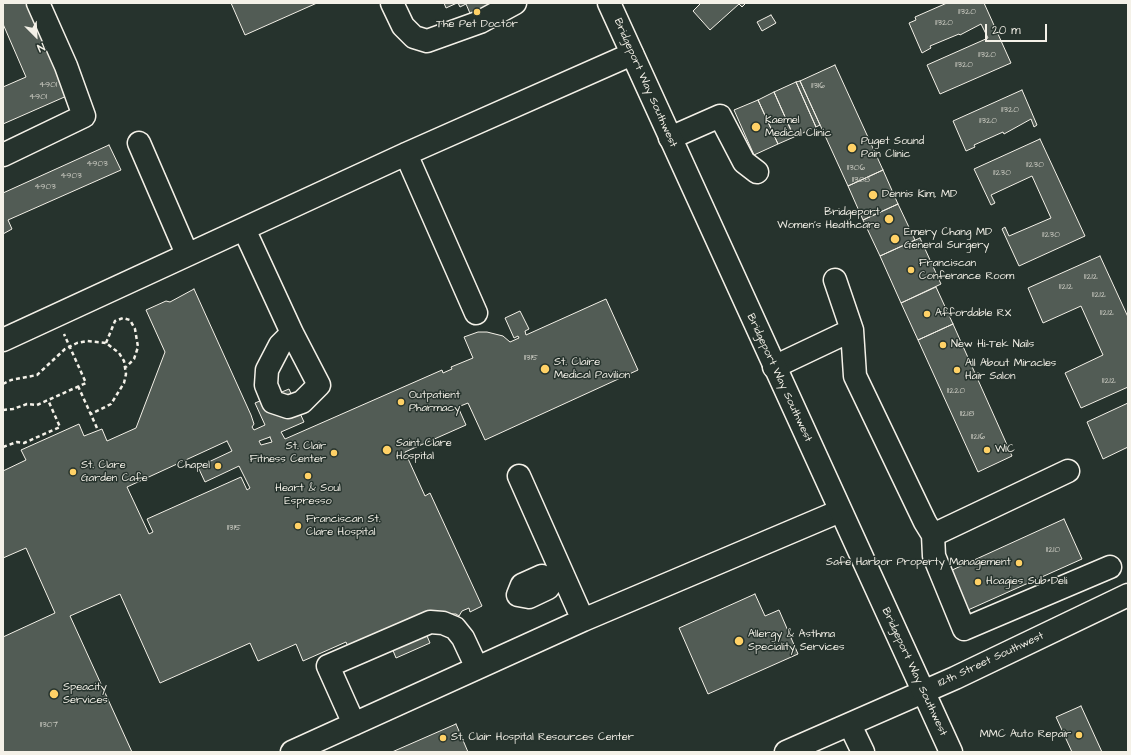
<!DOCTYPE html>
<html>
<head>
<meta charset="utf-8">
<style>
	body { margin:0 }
	#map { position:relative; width:1131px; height:755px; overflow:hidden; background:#26332d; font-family:"Architects Daughter",sans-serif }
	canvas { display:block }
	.frame { position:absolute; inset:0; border:4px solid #f4f1e8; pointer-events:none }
	.north { position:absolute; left:16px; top:16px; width:40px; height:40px; -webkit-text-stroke:3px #26332d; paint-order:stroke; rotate:156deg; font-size:11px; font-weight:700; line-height:16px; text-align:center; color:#f4f1e8 }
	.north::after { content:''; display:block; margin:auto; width:14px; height:18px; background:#f4f1e8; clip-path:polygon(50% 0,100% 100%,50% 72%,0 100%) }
	.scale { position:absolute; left:985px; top:24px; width:62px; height:18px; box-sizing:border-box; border:2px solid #f4f1e8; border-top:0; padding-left:5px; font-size:12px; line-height:14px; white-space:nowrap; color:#f4f1e8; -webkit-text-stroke:3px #26332d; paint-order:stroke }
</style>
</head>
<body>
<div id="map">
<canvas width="1131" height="755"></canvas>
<div class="frame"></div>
<div class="north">N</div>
<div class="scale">20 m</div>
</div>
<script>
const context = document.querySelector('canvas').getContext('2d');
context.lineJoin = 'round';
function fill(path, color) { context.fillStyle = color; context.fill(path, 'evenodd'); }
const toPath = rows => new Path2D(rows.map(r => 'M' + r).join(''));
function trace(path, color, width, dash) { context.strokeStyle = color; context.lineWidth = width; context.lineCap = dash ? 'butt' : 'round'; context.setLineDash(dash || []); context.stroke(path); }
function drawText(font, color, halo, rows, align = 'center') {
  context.font = font + ' "Architects Daughter",sans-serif'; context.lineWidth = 3; context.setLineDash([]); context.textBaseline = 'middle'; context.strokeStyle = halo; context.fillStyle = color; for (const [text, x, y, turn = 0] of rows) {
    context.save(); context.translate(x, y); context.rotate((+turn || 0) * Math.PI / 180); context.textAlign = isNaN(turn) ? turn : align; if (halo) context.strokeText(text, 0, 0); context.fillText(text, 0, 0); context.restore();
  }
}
const building = toPath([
	[3,3,29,3,69,95,3,124,3,87,26,77,3,24,3,3],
	[231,3,317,3,245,35,231,3],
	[444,3,457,3,446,8,444,3],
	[458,3,499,3,472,18,466,4,460,7,458,3],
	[701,3,746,3,742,7,739,4,710,30,693,11,701,3],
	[947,3,984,3,1011,63,940,94,927,65,988,38,981,24,960,35,959,34,930,46,931,48,922,53,909,23,916,20,915,17,947,3],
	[771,15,776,23,762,31,757,22,771,15],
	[835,65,883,170,848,186,800,81,835,65],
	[800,81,820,125,816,127,796,82,800,81],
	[796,82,816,127,794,137,774,92,796,82],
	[1022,90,1037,125,1034,127,1031,119,1004,134,1003,132,974,145,975,147,966,151,953,121,1022,90],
	[774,92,794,137,778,144,758,100,774,92],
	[758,100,778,144,754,155,734,110,758,100],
	[1040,139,1085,236,1019,266,1002,229,1005,227,1009,236,1051,218,1032,176,991,195,995,203,991,205,974,169,1040,139],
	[109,145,121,170,8,220,12,229,3,234,3,193,109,145],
	[883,170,898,204,863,220,848,186,883,170],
	[898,204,915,240,880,256,863,220,898,204],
	[920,238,941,284,901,303,880,256,920,238],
	[1100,256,1128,317,1128,387,1081,408,1065,373,1103,355,1081,306,1043,323,1028,288,1100,256],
	[936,287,953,324,918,340,901,303,936,287],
	[194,289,251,415,254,424,252,427,254,430,265,425,255,403,289,389,304,422,281,432,285,439,442,370,443,373,452,369,451,367,473,358,464,337,478,332,487,332,503,336,510,342,519,338,518,336,514,338,505,318,520,311,529,329,525,331,526,335,606,299,638,370,485,440,468,403,458,407,466,425,405,452,425,496,430,493,482,606,470,612,469,608,462,611,459,616,456,614,439,614,420,619,430,643,396,658,386,633,349,649,346,642,303,661,296,644,258,661,250,643,160,683,120,594,70,616,132,752,3,752,3,637,55,613,26,548,3,558,3,471,26,460,21,450,79,424,84,436,102,429,107,441,136,428,165,352,146,310,166,301,170,302,194,289],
	[270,437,272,442,261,445,259,441,270,437],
	[227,441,232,451,198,467,205,482,239,466,250,488,247,490,241,477,147,519,153,532,149,534,127,487,227,441],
	[953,324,1012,456,978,472,918,340,953,324],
	[1128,403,1128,447,1103,459,1087,422,1128,403],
	[1064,519,1082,559,968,610,950,571,1064,519],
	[755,594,765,616,779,610,798,654,708,694,679,628,755,594],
	[1081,706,1102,752,1072,752,1056,717,1081,706],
	[456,724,468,752,392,752,456,724]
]);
const path = toPath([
	[106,343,115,321,123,318,130,320,135,329,138,347,134,359,126,367],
	[3,384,11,380,37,375,65,349,77,343,87,341,106,343,119,353,124,361,126,374,124,383,111,404,91,414],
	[78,386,97,428],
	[3,410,13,409,27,404,37,405,86,383,64,334],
	[3,447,17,442,24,443,60,427,48,400]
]);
const minor = toPath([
	[392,3,403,26,414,37,427,41,480,22,515,3],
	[670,138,720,116,744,162,757,172],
	[139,143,187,254],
	[406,154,476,313],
	[3,155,84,116,66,66,38,3],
	[244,229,292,333,319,385,302,402,288,407,273,402,266,385,267,370,280,345,292,333],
	[835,280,852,330,855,376,925,522,933,535,934,556,964,629,1110,567],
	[3,340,406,154,632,54],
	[774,367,852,330],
	[519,476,583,620],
	[933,535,1068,471],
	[552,581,542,576,522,585,518,595,529,597,548,588,552,581,563,575],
	[354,724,328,666,430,622,443,623,455,628,463,638,477,668],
	[850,725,863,752],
	[292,752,583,620,840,511],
	[786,752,955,678,1128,595]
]);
const major = toPath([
	[609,3,951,752]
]);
const markers = [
	[477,12,4,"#ffd166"],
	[756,127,5,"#ffd166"],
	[852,148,5,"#ffd166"],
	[873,195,5,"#ffd166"],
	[889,219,5,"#ffd166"],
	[895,239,5,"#ffd166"],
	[911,270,4,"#ffd166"],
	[927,314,4,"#ffd166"],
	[943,345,4,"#ffd166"],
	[545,369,5,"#ffd166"],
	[957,370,4,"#ffd166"],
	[401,402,4,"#ffd166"],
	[387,450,5,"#ffd166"],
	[987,450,4,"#ffd166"],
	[334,453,4,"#ffd166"],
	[218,466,4,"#ffd166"],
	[73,472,4,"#ffd166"],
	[308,476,4,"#ffd166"],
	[298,526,4,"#ffd166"],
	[1019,563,4,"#ffd166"],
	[978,582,4,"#ffd166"],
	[739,641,5,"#ffd166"],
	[54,694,5,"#ffd166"],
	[1079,735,4,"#ffd166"],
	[443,738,4,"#ffd166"]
];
const numberNames = [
	["11320",967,12],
	["11320",944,23],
	["11320",987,55],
	["11320",964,65],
	["4901",48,85],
	["11316",818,86],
	["4901",38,97],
	["11320",1010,110],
	["11320",988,121],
	["4903",97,164],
	["11230",1035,165],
	["11306",856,168],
	["11230",1002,173],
	["4903",71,176],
	["11308",861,180],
	["4903",45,187],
	["11230",1051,235],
	["11212",1091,277],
	["11212",1066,287],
	["11212",1099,295],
	["11212",1107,313],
	["11315",531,358],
	["11212",1109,381],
	["11220",956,391],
	["11218",967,414],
	["11216",978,437],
	["11315",234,528],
	["11210",1053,550],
	["11307",49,725]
];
const poiNames = [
	["The Pet Doctor",477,25,"center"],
	["Kaemel",765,121],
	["Medical Clinic",765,134],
	["Puget Sound",861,142],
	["Pain Clinic",861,155],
	["Dennis Kim, MD",882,195],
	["Bridgeport",880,213,"right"],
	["Women's Healthcare",880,226,"right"],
	["Emery Chang MD",904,233],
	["General Surgery",904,246],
	["Franciscan",919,264],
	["Conferance Room",919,277],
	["Affordable RX",935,314],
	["New Hi-Tek Nails",951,345],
	["St. Claire",554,363],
	["Medical Pavilion",554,376],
	["All About Miracles",965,364],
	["Hair Salon",965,377],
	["Outpatient",409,396],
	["Pharmacy",409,409],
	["Saint Clare",396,444],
	["Hospital",396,457],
	["St. Clair",326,447,"right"],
	["Fitness Center",326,460,"right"],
	["WIC",995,450],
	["St. Clare",81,466],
	["Garden Cafe",81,479],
	["Chapel",210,466,"right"],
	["Heart & Soul",308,489,"center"],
	["Espresso",308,502,"center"],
	["Franciscan St.",306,520],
	["Clare Hospital",306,533],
	["Safe Harbor Property Management",1011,563,"right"],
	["Hoagies Sub Deli",986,582],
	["Allergy & Asthma",748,635],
	["Speciality Services",748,648],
	["Speacity",63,688],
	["Services",63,701],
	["MMC Auto Repair",1071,735,"right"],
	["St. Clair Hospital Resources Center",451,738]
];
const streetNames = [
	["Bridgeport Way Southwest",645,83,66],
	["Bridgeport Way Southwest",779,378,65],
	["112th Street Southwest",991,660,-25],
	["Bridgeport Way Southwest",914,672,65]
];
fill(building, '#525c55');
trace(building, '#f4f1e8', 1);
trace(minor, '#f4f1e8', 25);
trace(major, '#f4f1e8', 25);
trace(path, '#f4f1e8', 2.5, [4, 3]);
trace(minor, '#26332d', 22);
trace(major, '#26332d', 22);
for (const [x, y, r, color] of markers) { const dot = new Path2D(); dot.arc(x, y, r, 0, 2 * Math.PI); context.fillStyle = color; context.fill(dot); trace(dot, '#26332d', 1.5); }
drawText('9px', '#ccccc3', null, numberNames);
drawText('11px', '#f4f1e8', '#26332d', poiNames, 'left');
drawText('11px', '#f4f1e8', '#26332d', streetNames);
</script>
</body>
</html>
